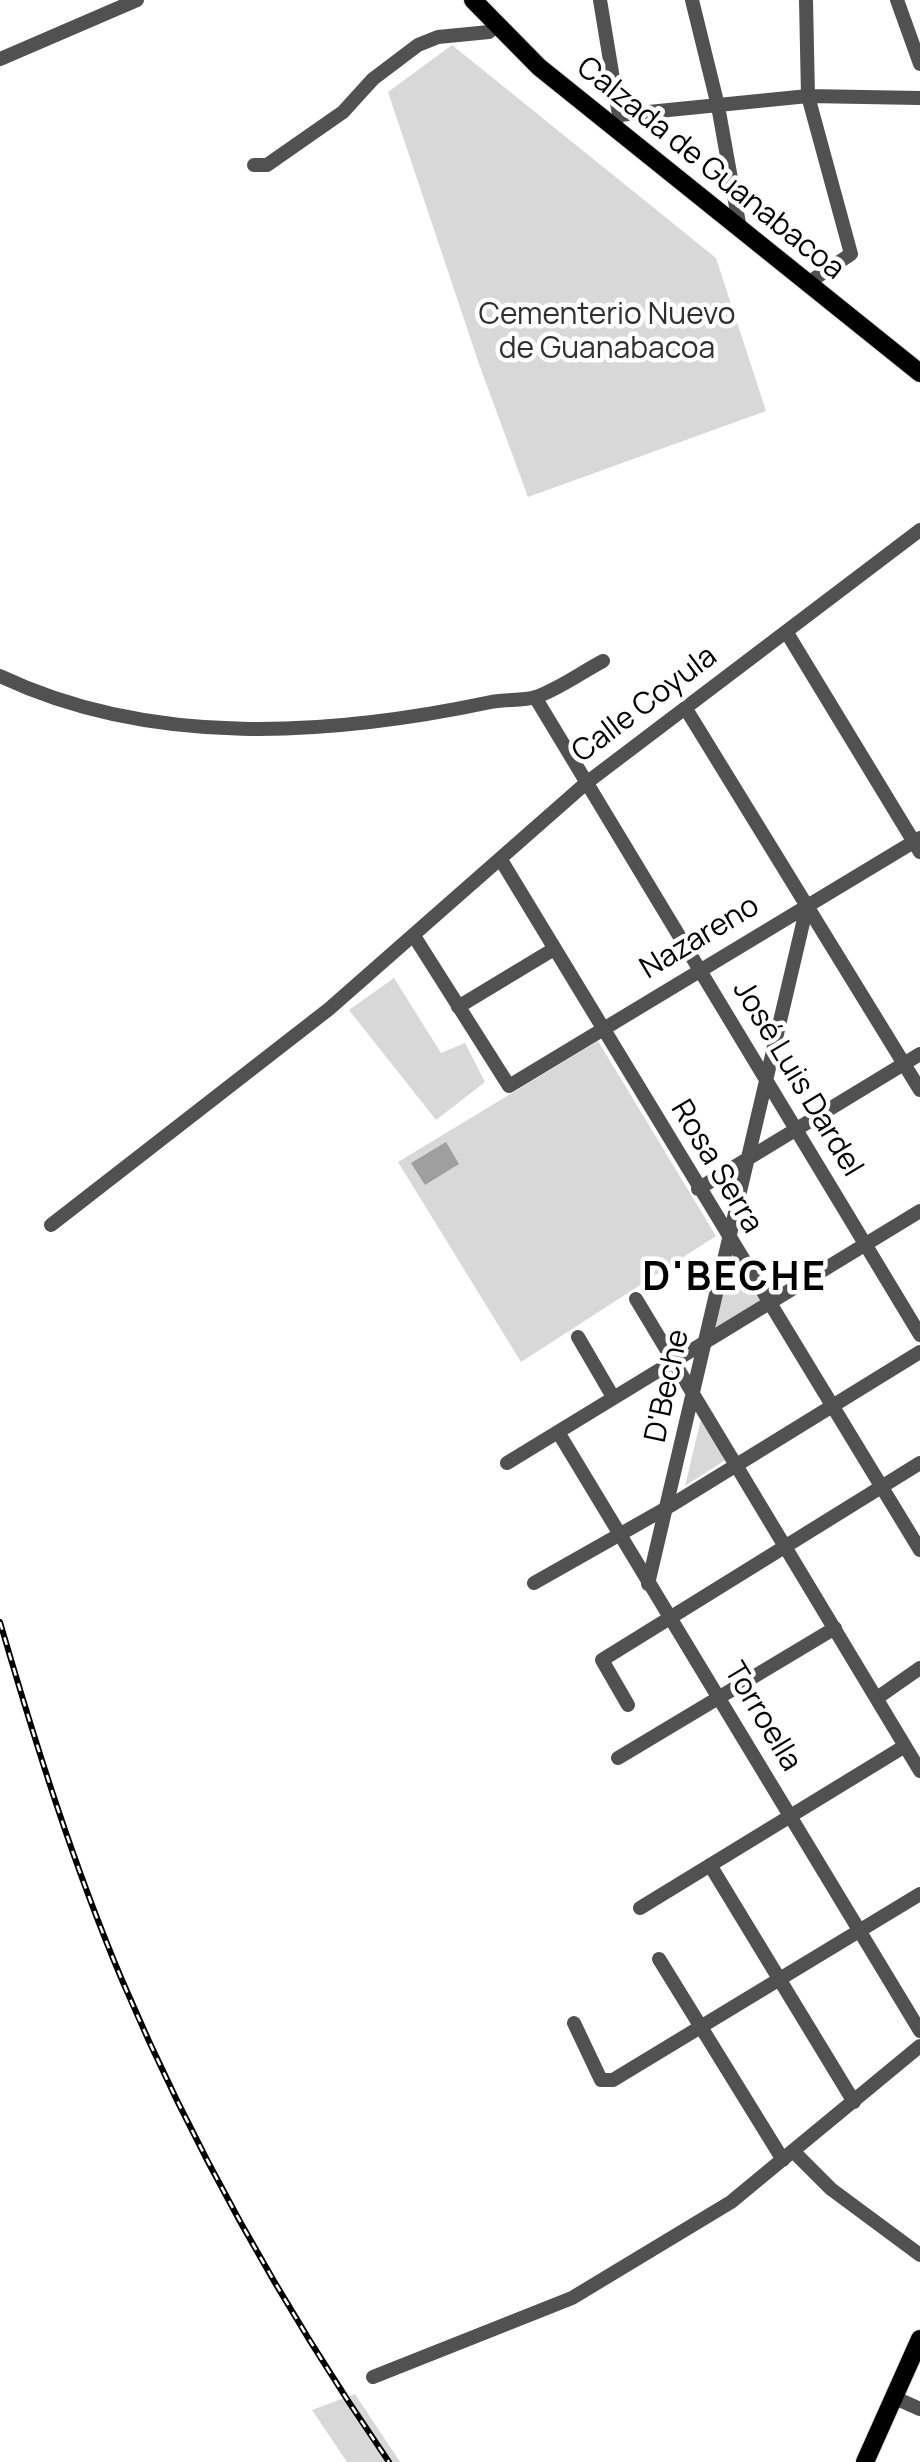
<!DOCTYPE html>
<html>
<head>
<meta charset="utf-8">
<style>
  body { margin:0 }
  canvas { display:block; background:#fff }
</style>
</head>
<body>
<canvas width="920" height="2462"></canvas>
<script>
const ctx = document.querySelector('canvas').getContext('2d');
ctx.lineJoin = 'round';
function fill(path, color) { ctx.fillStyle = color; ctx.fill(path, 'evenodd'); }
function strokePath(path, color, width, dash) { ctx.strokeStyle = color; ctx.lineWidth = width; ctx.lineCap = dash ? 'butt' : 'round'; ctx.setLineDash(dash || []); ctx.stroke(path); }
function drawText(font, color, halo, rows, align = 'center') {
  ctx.font = font + ' Manrope,sans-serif'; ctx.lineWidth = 9; ctx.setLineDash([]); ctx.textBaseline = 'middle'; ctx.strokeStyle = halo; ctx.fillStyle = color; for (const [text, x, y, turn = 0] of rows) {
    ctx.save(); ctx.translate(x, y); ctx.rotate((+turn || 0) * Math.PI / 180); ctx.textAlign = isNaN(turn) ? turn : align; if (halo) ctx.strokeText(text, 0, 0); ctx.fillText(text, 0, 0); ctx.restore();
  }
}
fill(new Path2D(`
  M452 45 716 258 766 411 528 497 479 364 388 92Z
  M394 978 441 1053 465 1043 485 1082 436 1120 349 1010Z
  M598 1041 716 1236 521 1362 398 1162Z
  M730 1248 763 1302 715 1331Z
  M701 1419 727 1459 685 1486Z
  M355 2394 400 2462H347L312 2410Z`), '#d8d8d8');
fill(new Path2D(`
  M446 1142 459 1164 425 1185 411 1163Z`), '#9f9f9f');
const major = new Path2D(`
  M473 0 539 67 920 373
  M865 2462 920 2339`);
strokePath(major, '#dbdbdb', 20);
strokePath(new Path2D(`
  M600 0 619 115
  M692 0 718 106 740 229
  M806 0 808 96 851 254 808 283
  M897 0 920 64
  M0 59 137 0
  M613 128 619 115 808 96 920 98
  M254 165H267L343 112 373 79 418 45 438 37 489 32 495 26
  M787 633 920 852
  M0 676C152 748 330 736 491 702 506 699 522 701 536 697 559 689 582 672 603 661
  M535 697 920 1335
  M686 709 920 1090
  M501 860 920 1550
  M414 936 509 1086 920 838
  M458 1007 554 949
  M698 1189 920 1054
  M51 1225 329 1009 585 784 920 530
  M636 1299 920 1771
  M578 1337 613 1397
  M558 1432 920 2031
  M507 1463 920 1211
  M534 1583 670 1506 920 1352
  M648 1584 807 906
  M877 1698 920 1668
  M628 1705 602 1660 920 1463
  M618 1758 835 1628
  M710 1865 854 2102
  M640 1908 905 1746
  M659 1959 783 2160
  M574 2023 601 2080H613L920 1894
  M794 2152 831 2189 920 2255
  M373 2377 572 2298 731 2202 920 2046
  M893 2397 920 2409`), '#515151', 14);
strokePath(major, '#000', 18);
const rail = new Path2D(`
  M0 1622C35 1742 73 1864 122 1980 193 2147 286 2312 389 2462`);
strokePath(rail, '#000', 6);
strokePath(rail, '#fff', 2.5, [8]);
drawText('30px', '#000', '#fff', [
  ["Calzada de Guanabacoa",710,169,39],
  ["Calle Coyula",645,705,-37],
  ["Nazareno",700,938,-31],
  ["José Luis Dardel",797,1079,59],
  ["Rosa Serra",716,1167,59],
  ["D'Beche",668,1386,-78],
  ["Torroella",762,1717,59]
]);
drawText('30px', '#2f2f2f', '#fff', [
  ["Cementerio Nuevo",607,316],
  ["de Guanabacoa",607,350]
]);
ctx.letterSpacing = '2.5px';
drawText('bold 40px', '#000', '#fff', [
  ["D'BECHE",735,1279]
]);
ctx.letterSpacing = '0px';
</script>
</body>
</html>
